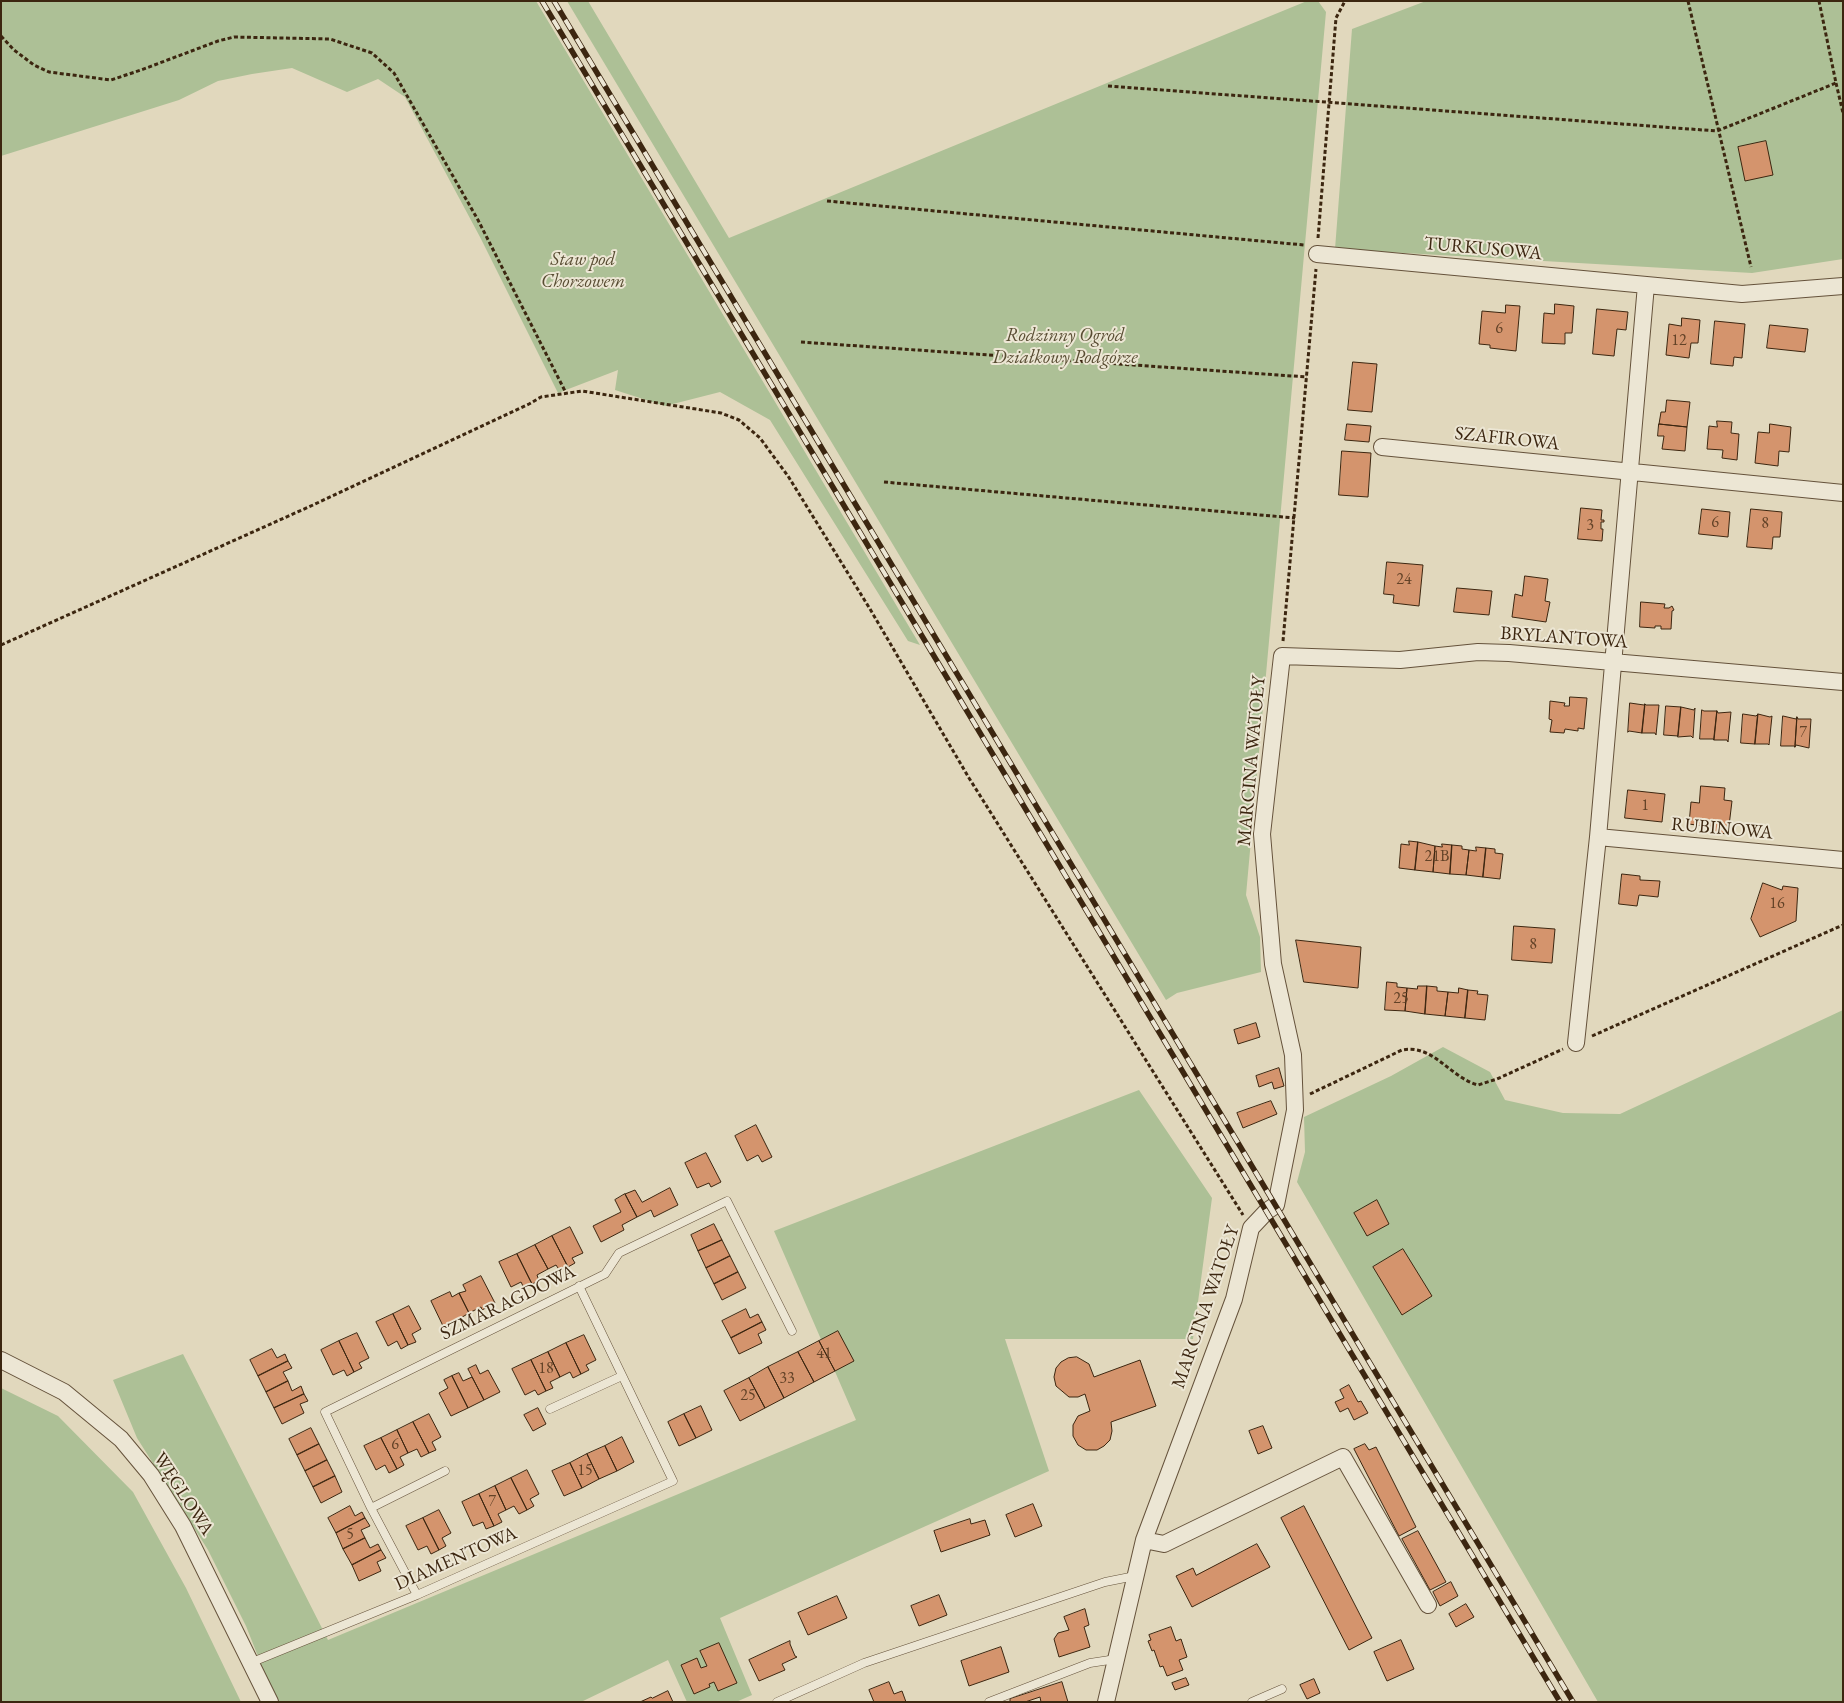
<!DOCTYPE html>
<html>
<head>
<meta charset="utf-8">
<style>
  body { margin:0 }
  #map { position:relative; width:1844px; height:1703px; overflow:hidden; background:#e1d8bd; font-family:"EB Garamond",serif }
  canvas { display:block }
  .frame { position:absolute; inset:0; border:2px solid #3c2610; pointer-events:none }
</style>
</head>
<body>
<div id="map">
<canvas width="1844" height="1703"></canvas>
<div class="frame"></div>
</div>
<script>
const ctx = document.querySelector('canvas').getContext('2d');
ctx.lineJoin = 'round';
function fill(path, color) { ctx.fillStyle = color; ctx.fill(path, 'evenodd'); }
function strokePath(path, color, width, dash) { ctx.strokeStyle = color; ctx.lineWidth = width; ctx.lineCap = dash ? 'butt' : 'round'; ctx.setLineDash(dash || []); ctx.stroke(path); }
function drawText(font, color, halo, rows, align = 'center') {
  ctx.font = font + ' "EB Garamond",serif'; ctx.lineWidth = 4; ctx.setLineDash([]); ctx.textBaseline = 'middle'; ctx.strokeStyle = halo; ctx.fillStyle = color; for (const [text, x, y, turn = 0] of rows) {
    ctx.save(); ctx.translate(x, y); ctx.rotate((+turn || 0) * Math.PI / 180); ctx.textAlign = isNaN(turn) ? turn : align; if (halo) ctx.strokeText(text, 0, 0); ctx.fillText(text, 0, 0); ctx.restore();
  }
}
fill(new Path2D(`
  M1 1H536L920 645 908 641 770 420 720 392 665 406 615 390 618 370 558 393 480 237 405 97 378 79 347 92 292 68 252 74 218 81 179 100 1 156Z
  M567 1H588L729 238 1307 1H1318L1326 12 1246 895 1260 937 1261 972 1177 993 1166 1000Z
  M1426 1H1843V259L1752 273 1335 249 1352 29Z
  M1843 1010V1702H1598L1297 1182 1305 1152 1304 1117 1391 1076 1443 1047 1490 1072 1505 1100 1563 1113 1620 1114Z
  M1139 1090 1212 1198 1193 1339H1005L1049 1471 720 1618 752 1695 736 1702H687L668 1660 581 1702H276L246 1626 208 1550 137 1438 113 1380 183 1354 328 1640 856 1420 774 1231Z
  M1 1388 58 1416 133 1492 186 1588 241 1702H1Z`), '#adc096');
const building = new Path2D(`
  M1766 141 1773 175 1745 181 1738 147Z
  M1555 304 1574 306 1572 333H1565V344L1542 343 1544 313 1554 314Z
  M1506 305 1520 306 1516 351 1490 348V345L1479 344 1482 311 1505 313Z
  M1597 309 1628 312 1626 330 1617 329 1614 356 1593 354Z
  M1682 318 1700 320 1698 343H1691L1689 358 1666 355 1669 324 1681 326Z
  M1715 321 1745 324 1742 358 1734 357 1733 366 1711 364Z
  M1770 325 1808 329 1805 352 1767 348Z
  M1353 362 1377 364 1372 412 1348 410Z
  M1667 400 1690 402 1687 427 1659 424 1661 412H1665Z
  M1717 421 1732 422 1731 433 1739 434 1737 460 1722 458 1723 450 1707 449 1709 426 1717 427Z
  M1347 424 1371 426 1369 442 1345 440Z
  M1659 424 1687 427 1685 451 1662 449 1664 436H1658Z
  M1770 424 1791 427 1789 452 1779 451 1778 466 1755 463 1758 432 1769 433Z
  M1342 451 1371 453 1368 497 1339 495Z
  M1581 508 1602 510 1601 520H1604V522H1601V529H1603L1602 541 1578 539Z
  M1702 509 1730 512 1728 537 1699 534Z
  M1751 509 1782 512 1780 537H1773L1772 549 1747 547Z
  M1387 562 1423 565 1419 606 1393 603 1394 595 1384 594Z
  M1525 576 1548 579 1545 601 1550 602 1546 622 1512 617 1515 594 1522 596Z
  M1457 588 1492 591 1489 615 1454 612Z
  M1641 602 1665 604 1664 608H1669L1672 606 1674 610 1672 611 1671 629H1661V626H1655V628L1640 627Z
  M1570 697 1587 698 1584 729 1578 728V731L1565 729 1564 733 1550 732 1552 720 1549 719 1550 701 1565 703 1564 706H1569Z
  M1630 703 1644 705 1645 704 1642 733 1629 731 1628 732Z
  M1645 704 1646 705H1659L1656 735 1655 733H1642Z
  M1666 706 1681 707 1678 736 1664 735Z
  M1681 707 1694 710 1695 708 1693 738 1691 736 1678 737Z
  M1702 710 1704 711H1717L1714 740 1713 739H1700Z
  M1717 711 1718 713 1731 712 1728 742 1727 740H1714Z
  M1743 714 1756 716 1758 714 1755 744 1741 743Z
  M1758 714 1770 717 1772 716 1769 745 1768 744H1755Z
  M1783 716 1796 719 1797 717 1795 747 1794 746H1781Z
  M1797 717 1798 719H1811L1809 748 1796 745 1795 747Z
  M1701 786 1725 788 1724 800 1732 801 1728 834 1709 832V827L1689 824 1691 802 1699 803Z
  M1628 790 1665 794 1662 822 1625 818Z
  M1409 841 1418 842 1415 870 1399 868 1401 844 1409 845Z
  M1418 842 1435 846 1433 872 1415 870Z
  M1442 844 1452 845 1450 874 1433 872 1435 846 1442 847Z
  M1452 845 1462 846V849L1469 850 1466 875 1450 874Z
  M1476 847 1486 848 1483 877 1466 875 1469 850 1476 851Z
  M1486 848 1495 849V853L1503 854 1500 879 1483 877Z
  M1622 874 1640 876V880L1660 881 1658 897 1639 895 1637 906 1619 904Z
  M1763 883 1782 890 1783 886 1798 888 1796 921 1760 937 1751 919Z
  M1514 926 1555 929 1552 963 1512 960Z
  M1296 940 1361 947 1358 988 1304 982Z
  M1387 982 1397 983V987L1407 988 1405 1011 1385 1010Z
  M1418 986H1427L1425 1014 1405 1011 1407 988 1417 989Z
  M1427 986 1437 987V991L1448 992 1445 1016 1425 1014Z
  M1459 988 1468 990 1465 1018 1445 1016 1448 992 1458 993Z
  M1468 990 1478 991 1477 994 1488 995 1485 1020 1465 1018Z
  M1256 1023 1260 1037 1238 1044 1234 1030Z
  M1279 1068 1284 1086 1274 1089 1272 1082 1259 1087 1256 1076Z
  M1271 1101 1277 1114 1243 1128 1237 1113Z
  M756 1125 772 1157 762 1162 758 1155 747 1161 735 1136Z
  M706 1153 721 1182 711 1187 709 1183 697 1188 685 1163Z
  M670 1188 678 1205 654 1217 651 1210 637 1217 625 1194 635 1190 642 1202Z
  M625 1194 637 1217 622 1225 624 1230 601 1242 593 1226 621 1212 615 1200Z
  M1377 1200 1389 1224 1367 1236 1354 1213Z
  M714 1224 722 1240 698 1251 691 1235Z
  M570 1227 583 1253 572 1258 575 1263 568 1267 552 1236Z
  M552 1236 568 1267 560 1271 556 1265 548 1269 535 1245Z
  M722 1240 730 1256 706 1268 698 1251Z
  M535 1245 548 1269 537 1275 539 1281 532 1284 517 1254Z
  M1403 1249 1432 1296 1402 1315 1373 1267Z
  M517 1254 532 1284 524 1288 521 1282 511 1287 499 1262Z
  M730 1256 738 1272 714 1284 706 1268Z
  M738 1272 746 1288 722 1300 714 1284Z
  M481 1276 495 1303 482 1310 481 1307 469 1313 459 1293 466 1291 463 1285Z
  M450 1292 452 1297 459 1293 469 1313 444 1328 431 1301Z
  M409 1306 421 1329 412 1334 416 1342 408 1345 393 1314Z
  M746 1309 750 1318 758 1314 762 1322 731 1338 722 1321Z
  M393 1314 408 1345 401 1349 397 1341 388 1346 376 1322Z
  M762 1322 766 1330 758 1334 762 1343 739 1354 731 1338Z
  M838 1331 854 1361 835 1371 819 1341Z
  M357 1333 369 1358 359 1363 362 1368 354 1372 339 1341Z
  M584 1335 596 1360 586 1365 589 1370 581 1374 566 1343Z
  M339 1341 354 1372 347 1376 344 1370 333 1375 321 1350Z
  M819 1341 835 1371 814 1382 798 1352Z
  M566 1343 581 1374 573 1378 570 1372 560 1377 548 1352Z
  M272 1349 277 1358 285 1354 288 1361 258 1376 250 1360Z
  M548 1352 560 1377 550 1382 553 1388 546 1391 531 1360Z
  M798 1352 814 1382 784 1398 768 1367Z
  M1077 1357 1089 1364 1094 1377 1140 1360 1156 1406 1111 1422 1112 1431 1110 1440 1104 1446 1097 1450H1086L1078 1445 1073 1436V1425L1078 1416 1090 1411 1085 1394 1078 1397H1069L1056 1386 1054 1377 1056 1368 1061 1362 1068 1358Z
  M531 1360 546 1391 538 1395 535 1390 525 1395 512 1369Z
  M288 1361 292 1368 283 1372 288 1381 266 1392 258 1376Z
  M476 1365 480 1374 488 1370 500 1392 484 1400 468 1369Z
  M768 1367 784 1398 765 1408 749 1378Z
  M459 1373 463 1381 472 1377 484 1400 468 1408 452 1376Z
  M452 1376 468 1408 451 1416 439 1393 448 1388 444 1380Z
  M749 1378 765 1408 740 1421 724 1391Z
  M288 1381 292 1391 301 1386 304 1394 274 1408 266 1392Z
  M1349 1385 1358 1402 1361 1401 1368 1413 1354 1420 1348 1408 1340 1412 1335 1402 1344 1398 1340 1390Z
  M304 1394 308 1401 300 1404 304 1413 282 1424 274 1408Z
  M701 1406 712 1430 696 1438 684 1414Z
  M538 1408 546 1424 533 1431 524 1415Z
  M429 1414 441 1437 432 1442 436 1450 429 1453 413 1422Z
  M684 1414 696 1438 679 1446 668 1422Z
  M413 1422 429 1453 421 1457 417 1449 408 1453 397 1430Z
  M1263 1426 1272 1448 1258 1454 1249 1431Z
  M311 1428 319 1444 297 1455 289 1439Z
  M397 1430 408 1453 400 1457 404 1465 397 1469 381 1438Z
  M622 1437 634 1462 617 1471 605 1446Z
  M381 1438 397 1469 389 1473 385 1465 376 1470 364 1446Z
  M319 1444 327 1460 305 1471 297 1455Z
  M1365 1444 1369 1450 1376 1447 1416 1527 1399 1536 1354 1449Z
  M605 1446 617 1471 599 1479 587 1454Z
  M587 1454 599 1479 582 1488 570 1463Z
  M327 1460 335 1476 313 1487 305 1471Z
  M570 1463 582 1488 564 1496 552 1471Z
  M527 1470 539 1494 530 1499 534 1506 527 1510 511 1478Z
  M335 1476 342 1492 321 1503 313 1487Z
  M511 1478 527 1510 519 1514 514 1506 506 1510 495 1486Z
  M495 1486 506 1510 498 1514 502 1522 494 1526 479 1494Z
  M479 1494 494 1526 486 1529 483 1522 473 1526 462 1502Z
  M1033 1504 1042 1526 1015 1537 1006 1515Z
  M350 1506 355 1516 362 1512 365 1518 336 1533 328 1518Z
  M1304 1506 1372 1638 1349 1650 1281 1518Z
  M439 1510 451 1533 442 1538 446 1546 439 1550 423 1518Z
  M365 1518 370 1526 361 1530 365 1538 343 1549 336 1533Z
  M423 1518 439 1550 431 1554 427 1546 418 1550 406 1526Z
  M970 1519 971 1524 985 1520 990 1535 941 1552 934 1531Z
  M1418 1531 1446 1582 1430 1590 1402 1539Z
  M365 1538 370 1548 378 1544 381 1550 352 1565 343 1549Z
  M1257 1544 1270 1567 1192 1607 1176 1576 1193 1568 1196 1575Z
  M381 1550 386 1558 377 1562 381 1571 359 1581 352 1565Z
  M1451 1582 1458 1596 1440 1606 1433 1592Z
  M939 1595 947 1615 919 1626 911 1606Z
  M837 1596 847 1618 808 1635 798 1613Z
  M1466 1604 1474 1617 1456 1627 1449 1614Z
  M1085 1609 1089 1625 1084 1627 1090 1647 1059 1657 1054 1639 1058 1633 1069 1630 1064 1617Z
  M1171 1627 1176 1641 1181 1639 1187 1657 1179 1660 1183 1670 1167 1676 1163 1666 1160 1667 1154 1650 1152 1651 1148 1641 1151 1640 1149 1635Z
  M1401 1640 1414 1669 1387 1681 1374 1652Z
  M790 1641V1644L795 1656 797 1657 782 1664 785 1670 759 1681 749 1660Z
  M719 1643 737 1683 718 1691 714 1682 709 1684 710 1687 694 1694 681 1665 697 1658 701 1668 707 1666 700 1651Z
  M1001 1647 1009 1672 969 1686 961 1661Z
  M1186 1678 1189 1685 1175 1690 1172 1683Z
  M1314 1679 1320 1693 1307 1699 1300 1685Z
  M889 1682 894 1694 902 1691 906 1702H874L869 1690Z
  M1062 1682 1068 1702H1041L1040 1697 1025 1702H1010V1699Z
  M668 1691 673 1702H640L651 1697 652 1698Z`);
fill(building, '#d4946d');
strokePath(building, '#3c2610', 1);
const lane = new Path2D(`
  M550 1409 622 1376
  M371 1508 445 1471
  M417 1595 371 1508 325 1412 605 1274 619 1253 727 1201 792 1331
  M250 1663 417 1595 673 1481 579 1286
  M777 1702 864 1663 1105 1582 1135 1576
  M989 1702 1090 1663 1116 1659
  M1252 1702 1282 1689`);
const street = new Path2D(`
  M1317 254 1742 294 1843 286
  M1382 447 1843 493
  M1598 837 1843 860
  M1576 1043 1598 837 1646 285
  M1 1360 64 1392 121 1439 151 1475 183 1526 270 1702
  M1144 1540 1164 1544 1343 1457 1428 1605
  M1106 1702 1144 1540 1234 1299 1251 1228 1267 1211 1276 1205 1295 1110 1293 1055 1273 964 1262 834 1282 656 1400 660 1478 652 1509 653 1843 682`);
strokePath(lane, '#65523b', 9);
strokePath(street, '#65523b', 18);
strokePath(new Path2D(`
  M1688 1 1751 267
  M1 36 14 50 34 65 49 72 111 80 141 70 218 41 234 37 330 39 372 53 394 73 478 220 566 393
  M1836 83 1843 113
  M1108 86 1717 131 1836 83 1819 1
  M827 201 1304 245
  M1318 238 1336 18 1345 1
  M801 342 1307 377
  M884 482 1295 518
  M1283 641 1316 269
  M1 645 313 505 529 404 541 397 582 391 721 413 739 420 760 438 788 476 870 609 969 778 1243 1215
  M1592 1036 1843 925
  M1310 1094 1402 1050C1434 1044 1449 1077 1478 1085L1497 1079 1563 1049`), '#3c2610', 3, [4, 2.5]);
strokePath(lane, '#ece6d4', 8);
strokePath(street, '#ece6d4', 16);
const rail = new Path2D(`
  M542 1 1560 1702
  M554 1 1573 1702`);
strokePath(rail, '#3c2610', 5.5);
strokePath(rail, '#ece6d4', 4, [11]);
drawText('16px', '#624227', null, [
  ["6",1499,329],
  ["12",1679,341],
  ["6",1715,523],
  ["8",1765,524],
  ["3",1590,526],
  ["24",1404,580],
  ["7",1803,733],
  ["1",1645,806],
  ["21B",1437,857],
  ["16",1777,904],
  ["8",1533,945],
  ["25",1401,999],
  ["41",824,1354],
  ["18",546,1369],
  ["33",787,1379],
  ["25",748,1396],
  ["6",395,1445],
  ["15",585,1471],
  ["7",492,1502],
  ["5",350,1535]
]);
drawText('19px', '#3c2610', '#ece6d4', [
  ["TURKUSOWA",1483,249,5],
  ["SZAFIROWA",1507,439,6],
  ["BRYLANTOWA",1564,638,4],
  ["MARCINA WATOŁY",1252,761,-85],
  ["RUBINOWA",1722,829,5],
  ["SZMARAGDOWA",508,1303,-26],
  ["MARCINA WATOŁY",1206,1307,-71],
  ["WĘGLOWA",183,1494,57],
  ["DIAMENTOWA",456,1559,-24]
]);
drawText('italic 19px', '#584c32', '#ece6d4', [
  ["Staw pod",583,260],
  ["Chorzowem",583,282],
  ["Rodzinny Ogród",1065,336],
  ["Działkowy Podgórze",1065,358]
]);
</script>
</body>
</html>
